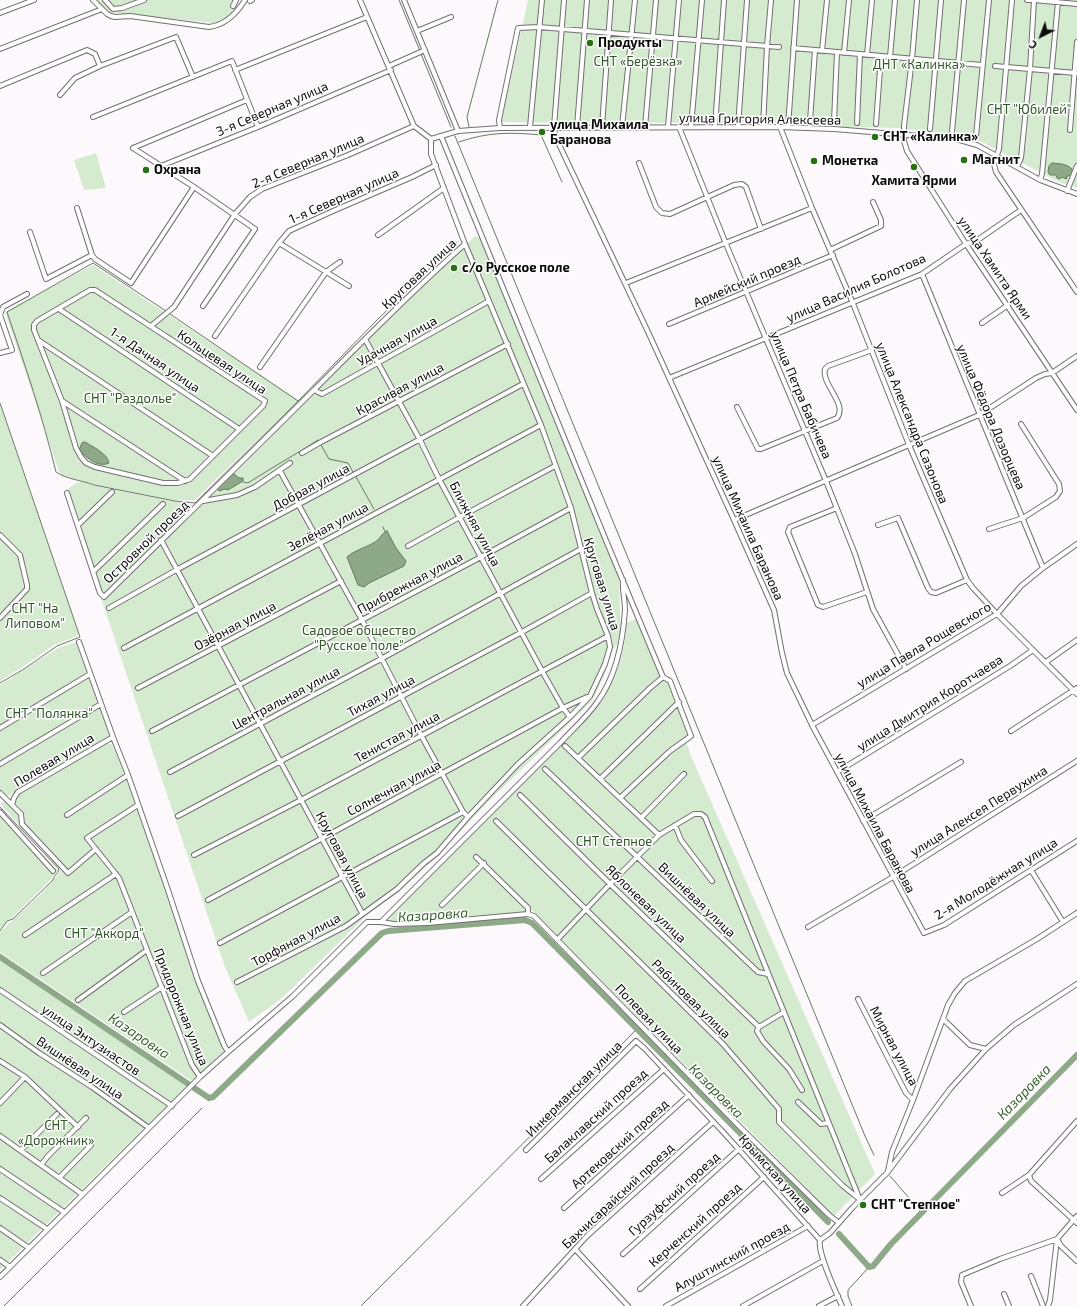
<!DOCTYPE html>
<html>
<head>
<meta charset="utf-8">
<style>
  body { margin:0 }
  #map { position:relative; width:1077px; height:1306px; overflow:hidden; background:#fcf8fb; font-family:"Exo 2",sans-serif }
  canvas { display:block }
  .north { position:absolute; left:1021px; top:16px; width:40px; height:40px; -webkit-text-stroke:3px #fff; paint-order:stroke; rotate:222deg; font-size:11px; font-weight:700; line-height:16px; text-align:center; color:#0c0b0c }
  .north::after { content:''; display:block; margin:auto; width:14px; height:18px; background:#0c0b0c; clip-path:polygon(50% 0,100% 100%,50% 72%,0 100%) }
</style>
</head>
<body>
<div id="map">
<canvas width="1077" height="1306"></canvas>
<div class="north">С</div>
</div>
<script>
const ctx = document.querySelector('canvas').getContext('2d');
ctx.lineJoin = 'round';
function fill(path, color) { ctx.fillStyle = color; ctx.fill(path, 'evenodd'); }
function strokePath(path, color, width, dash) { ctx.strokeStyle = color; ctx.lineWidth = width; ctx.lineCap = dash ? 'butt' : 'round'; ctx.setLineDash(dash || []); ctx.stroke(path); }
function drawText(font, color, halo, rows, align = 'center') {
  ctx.font = font + ' "Exo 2",sans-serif'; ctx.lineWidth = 3; ctx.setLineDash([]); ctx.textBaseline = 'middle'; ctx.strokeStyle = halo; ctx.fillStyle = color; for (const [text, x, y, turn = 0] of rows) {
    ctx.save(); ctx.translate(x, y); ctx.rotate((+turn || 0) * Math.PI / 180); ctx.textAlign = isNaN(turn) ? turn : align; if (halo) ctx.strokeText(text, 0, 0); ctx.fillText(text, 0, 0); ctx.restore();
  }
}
fill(new Path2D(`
  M97 0H240C235 12 225 20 213 23L107 12Z
  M528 0H1077V188L1059 182 978 140 969 137 899 128 845 127 767 122 591 123 501 122Z
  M96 153 106 188 84 190 74 160Z
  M475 236 480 237 619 578 621 638 613 650 604 676 592 701 493 797 429 864 399 892 367 915 281 999 249 1022 225 967 65 491C78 482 78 478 94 486L199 506 397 310Z
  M93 265 298 400 195 500H173L95 485C83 479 70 480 60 474L5 312Z
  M0 405 79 635 54 645 24 666 0 681Z
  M636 619 660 675 670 676 694 736 686 742 691 756 875 1174 834 1216 531 909 526 912 389 922 388 917 576 730C583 722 593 714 599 705 614 683 627 650 626 623Z
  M76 642 110 736 3 799 0 797V685L58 648Z
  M105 743 111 744 114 748 136 804 167 893 194 977 225 1050 192 1081 0 952V933C4 929 7 924 12 921L42 893 62 870 0 804Z
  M0 812 58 870 50 880 12 918 7 920 0 930Z
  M0 960 187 1087 148 1125 0 1025Z
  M0 1027 43 1058 89 1087 144 1128 0 1270Z`), '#d5ebd0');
const water = new Path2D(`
  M1052 163 1062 164 1068 166 1072 169 1073 173 1069 176H1066L1067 178 1066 179 1062 177 1060 179 1057 178 1056 175H1050L1048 172 1049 166Z
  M85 442C93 447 107 453 109 463 98 468 87 458 79 450L82 443Z
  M234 474 239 478H243V481L228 490 224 489 220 491 218 490Z
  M387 531 396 548 406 561 404 566 369 583 364 587 358 585 347 557C356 549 369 547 378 540 381 536 383 533 387 531Z`);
fill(water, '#8da987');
strokePath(water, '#667a62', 1);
strokePath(new Path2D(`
  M399 0 420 51
  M421 54 451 127
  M469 127 467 117 498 0
  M455 136 865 1136 874 1155
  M459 142C488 132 510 132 541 135L562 182
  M166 311 93 263 7 312C25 365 43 418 56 472 68 480 82 480 94 485L175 501 195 503 298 401 376 321 457 242
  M170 314 298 401
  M0 403 80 637 57 646 24 669 0 683
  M321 445 329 459 348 463 353 472
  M356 477 374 509
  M243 482 248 483C271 468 295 455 318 440
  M383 527 385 532
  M0 807 59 869C58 874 54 875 53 880L13 919 7 921 0 931
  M890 1176 922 1213
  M4 1306 202 1108
  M361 1306 637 1029
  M852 1306 848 1296V1290L869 1267`), '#667a62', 1);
strokePath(new Path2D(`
  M0 957 209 1098 213 1097 382 933 388 931 525 920 532 923 828 1222
  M839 1234 869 1267 873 1266 891 1244 1077 1055`), '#8da987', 6);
const minor = new Path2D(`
  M93 0 107 14 111 16 115 17 130 16 209 27C225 25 237 13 245 0
  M105 0 113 9 122 8 144 0
  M360 0 414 126 431 139
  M404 0 458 131
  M564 0 554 127 556 138 649 334 734 520 774 610 782 653 787 673 812 725 924 933 944 925 1077 841
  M917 0 912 59 904 126V141L907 151 966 244 1077 410
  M1012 0 999 149 994 164 996 172 1077 292
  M1027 0H1034
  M250 1 252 0
  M233 6 236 0
  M0 13 34 0
  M417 31 451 17
  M793 48 982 65
  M0 49 102 9
  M822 51 827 0
  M844 53 849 0
  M867 55 872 0
  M890 57 895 0
  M389 66 425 50
  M995 66 1076 73
  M235 70 367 17
  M0 86 87 50 95 54 100 66
  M60 95 75 78 100 66 176 37 193 77
  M93 117 232 61 258 127
  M810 121 815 50
  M834 122 837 52
  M857 123 860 54
  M876 124 881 56
  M530 127 542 0
  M577 127 587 0
  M602 127 611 0
  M622 127 635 0
  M645 127 656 0
  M668 127 679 0
  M679 127 726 244 826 481 855 554 873 609 906 669
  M691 127 702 0
  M715 127 724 0
  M738 127 747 0
  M763 127 767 46 771 0
  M780 127 812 208 852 301 909 445 967 580 973 588 997 614 1077 694
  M788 127 797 0
  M500 128 499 120 518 28 539 27 779 47
  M930 129 941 0
  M1070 130 1077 42
  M952 132 964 0
  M441 136 605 538 663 677 670 681 691 736 670 751 620 798
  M976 136 989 0
  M431 139 458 131 500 128 780 127 834 129 956 139 977 145 1040 180 1077 194
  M133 148 194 187 255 229 203 306
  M133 148 247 100
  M639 163 656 207 662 213 670 214 734 185 742 184 746 187 761 229
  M161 166 258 127 391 70
  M1017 167 1021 158 1030 69 1034 0 1077 4
  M1040 180 1042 174 1058 2
  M1067 191 1077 166
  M77 208 92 255 95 259 131 283 194 187
  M30 232 46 279 92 255
  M378 235 444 188
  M279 243 349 286
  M830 250 881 226V220L873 202
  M922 274 1043 568
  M626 283 812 208
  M90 290H95L265 401 263 406 190 479 178 483H163L95 467 86 463 81 457 76 448 62 401 34 330V325L37 321Z
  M59 309 239 429
  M0 315 12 350 0 353
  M0 315 3 307 27 294
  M982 323 1008 305
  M669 324 833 255
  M151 326 174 307 235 214 250 197 262 189 348 155 414 126
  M215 336 279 243 289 231 333 211 412 177 436 165
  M365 339 420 440 439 479 542 671 563 708 570 717
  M38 340 213 456
  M260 367 326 272 340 262
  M669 378 922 274 966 244 976 241 1021 210
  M314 390 322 394 489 301
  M62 401 185 481
  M737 407 758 449H761L837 418C848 404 821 384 825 369L828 366 872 350
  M302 453 321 442 508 344
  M280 471 362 620 421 735 463 812 468 817
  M67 493 100 593 104 597C174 528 245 459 315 389 364 340 413 290 465 244
  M203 501 237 495 255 487 290 463
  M837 508 790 527 788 532 818 605 823 607 867 592
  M734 520 979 415 1036 378 1045 374 1052 373 1077 356
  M78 525 112 492
  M878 525 898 518 928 588 931 592 936 593 967 580
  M989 529 1023 518 1056 497 1060 491 1059 484 1021 424
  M0 535 20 555 27 585V589L0 618
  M161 540 362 913
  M408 546 460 517 555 466
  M93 572 163 504
  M109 608 178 569 523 384
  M79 642 113 737 128 775 168 890 198 981 224 1045 228 1052
  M124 648 541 425
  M1046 662 1077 640
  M138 688 341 581
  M812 725 997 614 1021 586 1043 568 1077 544
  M0 728 90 674
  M152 731 481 557 571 508
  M1011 731 1077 688
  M565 746 659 835
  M578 758 650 688 663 677
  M0 764 101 704
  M545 769 758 972 768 974
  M170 772 381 659 581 549
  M837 772 1010 666 1033 650
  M600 779 679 702
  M0 793 21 814 22 824 68 873 96 849
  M520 795 610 884 759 1027
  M12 805 14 798 18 792 113 737
  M138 805 87 838 119 878 192 1065 200 1077
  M0 812 53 871
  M67 815 128 775
  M178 816 522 632 592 593
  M641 818 684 774
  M496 821 723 1044 779 1109V1122L842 1185 858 1198
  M863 821 961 762
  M675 825 681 840 712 881
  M194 855 301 800 608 636
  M476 857 528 908V914
  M1031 870 1063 922
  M208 900 563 708 587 697
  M442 905 484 863
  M381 922 394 924 428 923 528 914 534 916 742 1129 829 1215 838 1222
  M808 927 893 877 1077 761
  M25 935 116 874
  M557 940 610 884 659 835 694 814H701L705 817 860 1200
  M220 943 463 812
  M43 973 132 912
  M237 982 346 926 397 889 424 863 437 853 468 817 518 764 570 717 590 696 605 664 610 647 608 636 597 609 592 593 571 508 541 425 465 244 431 154V139
  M0 990 172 1106
  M858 999 906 1093 913 1100
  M78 1000 147 950
  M124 1012 162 987
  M784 1012 759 1027 757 1031 763 1041 789 1069 802 1090
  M943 1019 970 1045 986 1049
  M0 1025 39 1053 92 1087 149 1128
  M0 1061 25 1077 78 1127
  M798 1102 821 1124 828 1123
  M0 1103 25 1077
  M1077 1121 1029 1175 1031 1181 1077 1223
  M0 1136 82 1194
  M21 1150 57 1114
  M526 1150 636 1041 645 1049 724 1133 820 1240
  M41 1165 48 1156 86 1118
  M0 1169 64 1212
  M888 1171 892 1152 913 1100 948 1005 955 993 965 981 1037 939 1077 913
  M60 1177 91 1145
  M541 1179 664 1069
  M1002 1193 1029 1175
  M0 1198 47 1229
  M564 1208 689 1095
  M0 1228 29 1248
  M575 1249 628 1306
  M623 1254 739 1149
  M0 1260 10 1267
  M1031 1276 1043 1306
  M0 1277 200 1077 228 1052 293 996 367 922H381L561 742C573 729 588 716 598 701 616 676 623 641 625 610 625 600 622 590 623 580
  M640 1289 764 1177
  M1004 1294 1009 1306
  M523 1306 587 1236 713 1122
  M666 1306 808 1226
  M743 1306 823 1261
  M819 1306 838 1296
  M842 1306C836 1292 817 1253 820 1240L830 1233 853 1207 887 1173 950 1089 986 1049 1014 1025 1077 984
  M971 1306 961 1282 962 1275 1000 1259 1057 1239 1077 1216
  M1048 1306 1050 1300 1057 1239 1061 1246 1077 1261`);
strokePath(minor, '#726f71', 6);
strokePath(minor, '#fff', 4);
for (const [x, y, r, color] of [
  [590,43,4,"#287113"],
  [542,132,4,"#287113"],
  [875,137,4,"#287113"],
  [964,160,4,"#287113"],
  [814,161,4,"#287113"],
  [914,167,4,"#287113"],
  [146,170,4,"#287113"],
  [454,268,4,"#287113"],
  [863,1205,4,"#287113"]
]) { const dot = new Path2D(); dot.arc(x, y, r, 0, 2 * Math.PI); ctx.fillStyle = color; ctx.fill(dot); strokePath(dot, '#fff', 1.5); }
drawText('bold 13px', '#0c0b0c', '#fff', [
  ["Продукты",598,43],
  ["улица Михаила",550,125],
  ["Баранова",550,140],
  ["СНТ «Калинка»",883,137],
  ["Магнит",972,160],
  ["Монетка",822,161],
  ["Охрана",154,170],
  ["Хамита Ярми",914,181,"center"],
  ["с/о Русское поле",462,268],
  ["СНТ \"Степное\"",871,1205]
], 'left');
drawText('13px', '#315828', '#fff', [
  ["СНТ «Берёзка»",638,62],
  ["ДНТ «Калинка»",919,65],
  ["СНТ \"Юбилей\"",1029,110],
  ["СНТ \"Раздолье\"",130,399],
  ["СНТ \"На",35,609],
  ["Липовом\"",35,624],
  ["Садовое общество",359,631],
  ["\"Русское поле\"",359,646],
  ["СНТ \"Полянка\"",49,714],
  ["СНТ Степное",614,842],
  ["СНТ \"Аккорд\"",104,934],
  ["СНТ",56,1126],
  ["«Дорожник»",56,1141]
]);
drawText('13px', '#0c0b0c', '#fff', [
  ["3-я Северная улица",272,109,-23],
  ["улица Григория Алексеева",760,119,1],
  ["2-я Северная улица",308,161,-23],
  ["1-я Северная улица",344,196,-24],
  ["улица Хамита Ярми",995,268,56],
  ["Круговая улица",419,274,-43],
  ["Армейский проезд",747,281,-23],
  ["улица Василия Болотова",856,288,-24],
  ["Удачная улица",397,341,-29],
  ["1-я Дачная улица",155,360,34],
  ["Кольцевая улица",222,362,34],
  ["Красивая улица",400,389,-28],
  ["улица Петра Бабичева",801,395,67],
  ["улица Фёдора Дозорцева",991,417,67],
  ["улица Александра Сазонова",912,423,68],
  ["Добрая улица",311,487,-28],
  ["Ближняя улица",475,524,62],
  ["Зелёная улица",328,527,-28],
  ["улица Михаила Баранова",748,528,66],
  ["Островной проезд",146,542,-44],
  ["Прибрежная улица",410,583,-28],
  ["Круговая улица",602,584,73],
  ["Озёрная улица",235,626,-28],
  ["улица Павла Рощевского",924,645,-31],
  ["Тихая улица",381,696,-28],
  ["Центральная улица",286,698,-28],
  ["улица Дмитрия Коротчаева",930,703,-32],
  ["Тенистая улица",397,737,-28],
  ["Полевая улица",54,760,-31],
  ["Солнечная улица",394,788,-28],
  ["улица Алексея Первухина",979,811,-32],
  ["улица Михаила Баранова",875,823,62],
  ["Круговая улица",342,855,62],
  ["2-я Молодёжная улица",996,879,-32],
  ["Вишнёвая улица",697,900,44],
  ["Яблоневая улица",646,904,44],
  ["Торфяная улица",296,940,-28],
  ["Рябиновая улица",691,999,45],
  ["Придорожная улица",181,1007,68],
  ["Полевая улица",649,1019,46],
  ["улица Энтузиастов",91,1040,34],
  ["Мирная улица",894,1046,62],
  ["Вишнёвая улица",80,1068,34],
  ["Инкерманская улица",574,1089,-45],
  ["Балаклавский проезд",596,1116,-42],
  ["Артековский проезд",620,1144,-42],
  ["Крымская улица",775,1174,48],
  ["Гурзуфский проезд",674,1194,-42],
  ["Бахчисарайский проезд",618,1196,-43],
  ["Керченский проезд",695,1225,-42],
  ["Алуштинский проезд",732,1257,-29]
]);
drawText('italic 14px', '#3b6332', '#fff', [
  ["Казаровка",433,915,-4],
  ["Казаровка",139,1036,34],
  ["Казаровка",716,1091,45],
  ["Казаровка",1024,1092,-46]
]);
</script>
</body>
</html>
